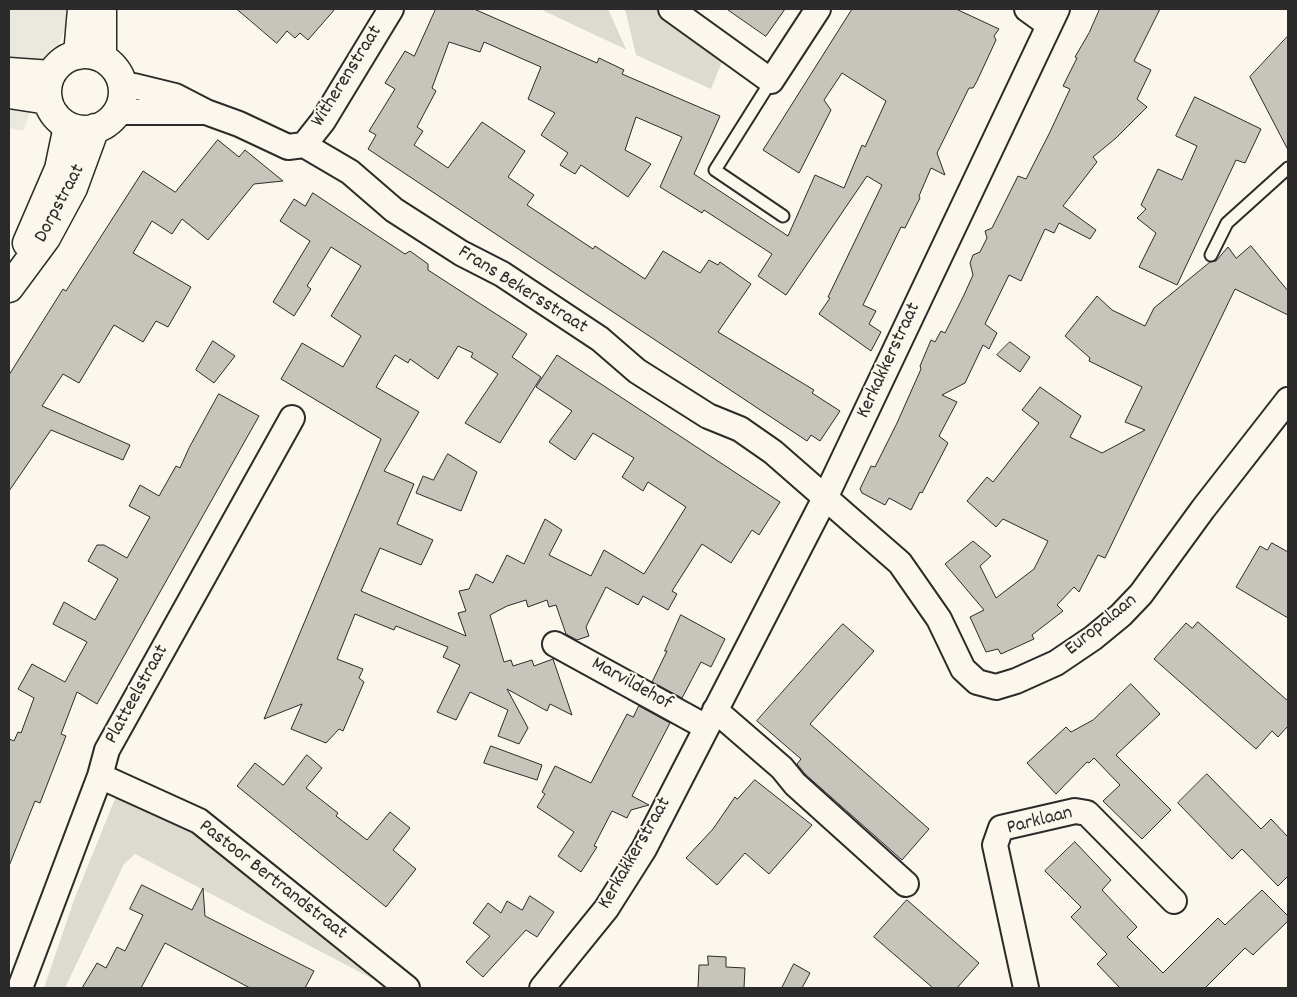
<!DOCTYPE html>
<html>
<head>
<meta charset="utf-8">
<style>
  body { margin:0 }
  #map { position:relative; width:1297px; height:997px; overflow:hidden; background:#fbf7ec; font-family:Dekko,sans-serif }
  canvas { display:block }
  .frame { position:absolute; inset:0; border:10px solid #2b2b2b; pointer-events:none }
</style>
</head>
<body>
<div id="map">
<canvas width="1297" height="997"></canvas>
<div class="frame"></div>
</div>
<script>
const ctx = document.querySelector('canvas').getContext('2d');
ctx.lineJoin = 'round';
function fill(path, color) { ctx.fillStyle = color; ctx.fill(path, 'evenodd'); }
function strokePath(path, color, width, dash) { ctx.strokeStyle = color; ctx.lineWidth = width; ctx.lineCap = dash ? 'butt' : 'round'; ctx.setLineDash(dash || []); ctx.stroke(path); }
function drawText(font, color, halo, rows, align = 'center') {
  ctx.font = font + ' Dekko,sans-serif'; ctx.lineWidth = 4; ctx.setLineDash([]); ctx.textBaseline = 'middle'; ctx.strokeStyle = halo; ctx.fillStyle = color; for (const [text, x, y, turn = 0] of rows) {
    ctx.save(); ctx.translate(x, y); ctx.rotate((+turn || 0) * Math.PI / 180); ctx.textAlign = isNaN(turn) ? turn : align; if (halo) ctx.strokeText(text, 0, 0); ctx.fillText(text, 0, 0); ctx.restore();
  }
}
fill(new Path2D(`
  M9 9H73L23 131 9 128Z`), '#ebe8de');
fill(new Path2D(`
  M540 9H608L626 49H625Z
  M625 9H662L726 52 711 89 636 55Z
  M117 794 178 818 390 988 135 854 124 864 65 988H44L74 900Z`), '#dddad0');
const building = new Path2D(`
  M237 9H335L308 40 300 33 295 38 287 31 277 43Z
  M436 9H474L597 63 599 58 624 70 622 74 720 116 694 174 788 236 815 175 844 188 862 145 865 147 886 101 842 73 824 100 831 110 799 173 763 150 852 9H956L999 29 994 36 996 40 977 81 973 88H969L937 153 945 175 931 168 919 196 920 198 905 228 901 227 863 305 876 311 869 324 881 332 871 351 819 314 830 298 828 297 882 185 867 176 786 295 758 276 772 254 704 210 702 213 660 187 682 137 636 117 625 150 651 164 628 197 581 165 575 174 560 165 568 153 541 135 555 113 528 99 541 67 484 42 480 52 449 42 432 88 436 91 417 127 423 131 414 145 448 168 482 122 525 151 508 177 534 195 527 205 593 249 595 246 645 279 663 251 700 273 709 260 718 265 720 262 751 284 718 332 814 390 812 393 840 411 820 441 811 435 807 441 368 149 376 135 369 131 395 89 385 83 405 51 414 56Z
  M727 9H785L766 36Z
  M1100 9H1160L1134 61 1151 70 1137 99 1147 107 1116 138 1093 157 1097 162 1063 206 1096 230 1090 239 1059 223 1054 233 1045 229 1021 281 1009 275 985 324 997 333 989 349 983 345 965 383 942 395 957 402 939 436 948 443 922 493 920 492 911 510 889 498 885 505 862 493 860 489 871 466 875 467 897 423 921 369 920 366 931 340 935 342 941 331 945 333 964 295 973 275 970 263 973 255 980 252 987 238 985 231 992 228 1018 176 1026 179 1049 134 1070 89 1063 86 1077 58 1075 57 1089 33Z
  M1288 36V150L1250 77Z
  M1195 97 1261 129 1245 163 1236 160 1177 285 1139 267 1156 233 1137 218 1146 209 1141 205 1158 169 1182 180 1197 146 1176 136Z
  M218 140 239 157 245 150 283 181 254 184 208 240 182 219 172 234 152 221 133 253 191 287 168 327 156 321 143 342 114 325 79 383 63 374 42 406 130 445 123 460 51 430 9 491V375L63 289 66 291 143 171 175 192Z
  M313 193 405 254 410 251 428 264V270L527 334 512 357 541 377 500 443 465 423 498 374 471 357 473 353 458 346 438 379 410 359 408 363 395 355 376 387 419 412 384 471 414 484 397 524 433 540 421 565 380 548 361 591 466 636 458 613 466 611 459 591 469 589 476 574 493 583 507 555 524 564 545 519 562 530 549 555 591 576 604 550 644 574 686 507 648 482 643 491 622 477 634 458 593 433 575 460 549 442 572 411 536 387 557 355 780 502 759 535 752 530 731 563 702 544 672 591 677 594 668 610 643 596 638 605 606 587 586 627 589 636 577 640 566 634 556 605 549 607 547 600 528 607 526 600 507 606 490 615 504 662 511 660 513 666 532 660 534 666 553 659 572 715 550 704 547 711 507 689 528 728 519 744 498 736 508 710 470 692 456 720 437 712 460 665 443 657 448 647 396 626 394 630 355 614 337 659 363 669 359 678 364 682 343 731 339 729 326 743 291 729 302 704 264 719 381 439 281 379 302 343 343 367 361 336 331 316 361 266 331 247 307 286 311 289 294 316 273 302 310 241 280 221 294 199 305 206Z
  M1251 246 1288 291V315L1235 289 1105 558 1098 555 1079 592 1074 587 1057 605 1063 611 1032 635 1034 639 1001 654 998 649 986 652 970 617 984 610 945 564 973 541 991 556 980 566 996 598 1034 569 1048 541 1003 519 996 527 967 501 987 477 993 482 1039 423 1022 410 1040 387 1081 416 1070 437 1102 453 1145 430 1125 422 1142 387 1089 361 1090 358 1065 336 1097 296 1112 310 1145 326 1154 308 1210 262 1216 261 1228 247 1236 258Z
  M213 341 235 356 214 383 196 370Z
  M1010 342 1030 357 1020 372 997 355Z
  M219 394 259 416 97 704 77 692 61 734 66 736 40 803 35 801 9 866V739L14 741 18 732 21 733 34 698 18 689 32 664 65 682 87 642 53 624 64 602 95 620 118 579 88 561 97 545H104L127 558 150 517 129 506 140 485 159 496 176 466 180 468 189 448Z
  M448 454 477 472 461 511 416 493 423 476 433 480Z
  M1272 543 1288 552V618L1236 587 1260 546 1267 550Z
  M681 615 725 639 711 667 701 662 682 698 652 682 667 651H665Z
  M1198 622 1288 701V726L1278 737 1272 731 1256 749 1154 659 1186 623 1192 628Z
  M843 624 874 651 810 724 929 829 902 860 805 774 797 764 801 759 757 721Z
  M1131 684 1160 714 1116 755 1171 810 1142 839 1103 801 1120 785 1094 758 1089 763 1087 762 1056 794 1027 763 1066 727 1071 732 1093 720Z
  M639 706 670 723 632 796 649 805 631 810 627 818 612 811 594 846 597 847 581 872 558 856 574 832 537 807 545 794 542 792 555 766 591 783 627 714 633 717Z
  M491 746 542 765 537 780 484 763Z
  M307 755 322 768 306 788 338 813 336 816 367 840 390 812 410 828 393 850 416 869 386 907 237 786 255 763 283 785Z
  M1207 774 1261 829 1271 819 1288 837V876L1278 886 1242 849 1232 859 1178 803Z
  M755 780 812 825 769 874 745 853 717 885 686 858 713 829 735 797 737 799Z
  M1075 842 1111 880 1102 890 1137 927 1127 937 1163 973 1218 918 1225 925 1262 890 1288 916V921L1253 955 1245 948 1205 988H1120L1097 964 1107 954 1071 917 1081 907 1045 871Z
  M142 885 192 910 203 888 205 916 314 971 305 988H250L165 943 141 988H82L97 963 106 968 117 947 125 951 143 915 130 909Z
  M530 896 554 912 537 937 526 930 483 977 466 962 490 936 473 923 488 903 501 913 507 901 522 910Z
  M907 900 979 963 957 988H933L874 937Z
  M708 956 726 957V967L745 968 744 988H698L699 965H708Z
  M794 964 810 973 802 988H782Z`);
fill(building, '#c7c4bc');
strokePath(building, '#2b2b2b', 1);
const lane = new Path2D(`
  M771 81 715 170 783 216
  M1211 255 1227 223 1288 168`);
const street = new Path2D(`
  M671 9 771 81 818 9
  M1027 9 1049 25
  M122 87 134 86 175 96 206 112 239 124 288 147 304 145 350 172 394 210 461 253 502 274 600 339 637 371 708 416 740 429 773 452 900 563 939 619 963 669 977 682 996 687 1016 681 1056 663 1093 638 1121 615 1141 594 1203 509 1288 400
  M117 112H201
  M304 145 323 121 391 9
  M555 644 706 727
  M715 710 782 768 795 784 906 884
  M100 776 199 821 407 988
  M20 988 100 776 107 750 292 418
  M542 988 606 909 644 849 825 498 1057 9
  M1026 988 995 845 1001 828 1075 811 1087 813 1174 901`);
const secondary = new Path2D(`
  M102 9V58
  M47 92a38 38 0 1 1 76 0a38 38 0 1 1-76 0Z
  M78 55 82 9
  M9 72 51 75
  M9 94 48 100
  M27 243 59 169 68 126
  M9 288 46 238 73 188 95 128`);
strokePath(lane, '#2b2b2b', 15);
strokePath(street, '#2b2b2b', 28);
strokePath(secondary, '#2b2b2b', 31);
strokePath(lane, '#fbf7ec', 11);
strokePath(street, '#fbf7ec', 24);
strokePath(secondary, '#fbf7ec', 28);
drawText('20px', '#2b2b2b', '#fbf7ec', [
  ["Witherenstraat",348,77,-58],
  ["Dorpstraat",61,204,-62],
  ["Frans Bekersstraat",522,291,32],
  ["Kerkakkerstraat",890,361,-65],
  ["Europalaan",1102,626,-39],
  ["Marvildehof",631,685,29],
  ["Platteelstraat",138,695,-61],
  ["Parklaan",1040,822,-14],
  ["Kerkakkerstraat",636,854,-60],
  ["Pastoor Bertrandstraat",272,881,38]
]);
</script>
</body>
</html>
